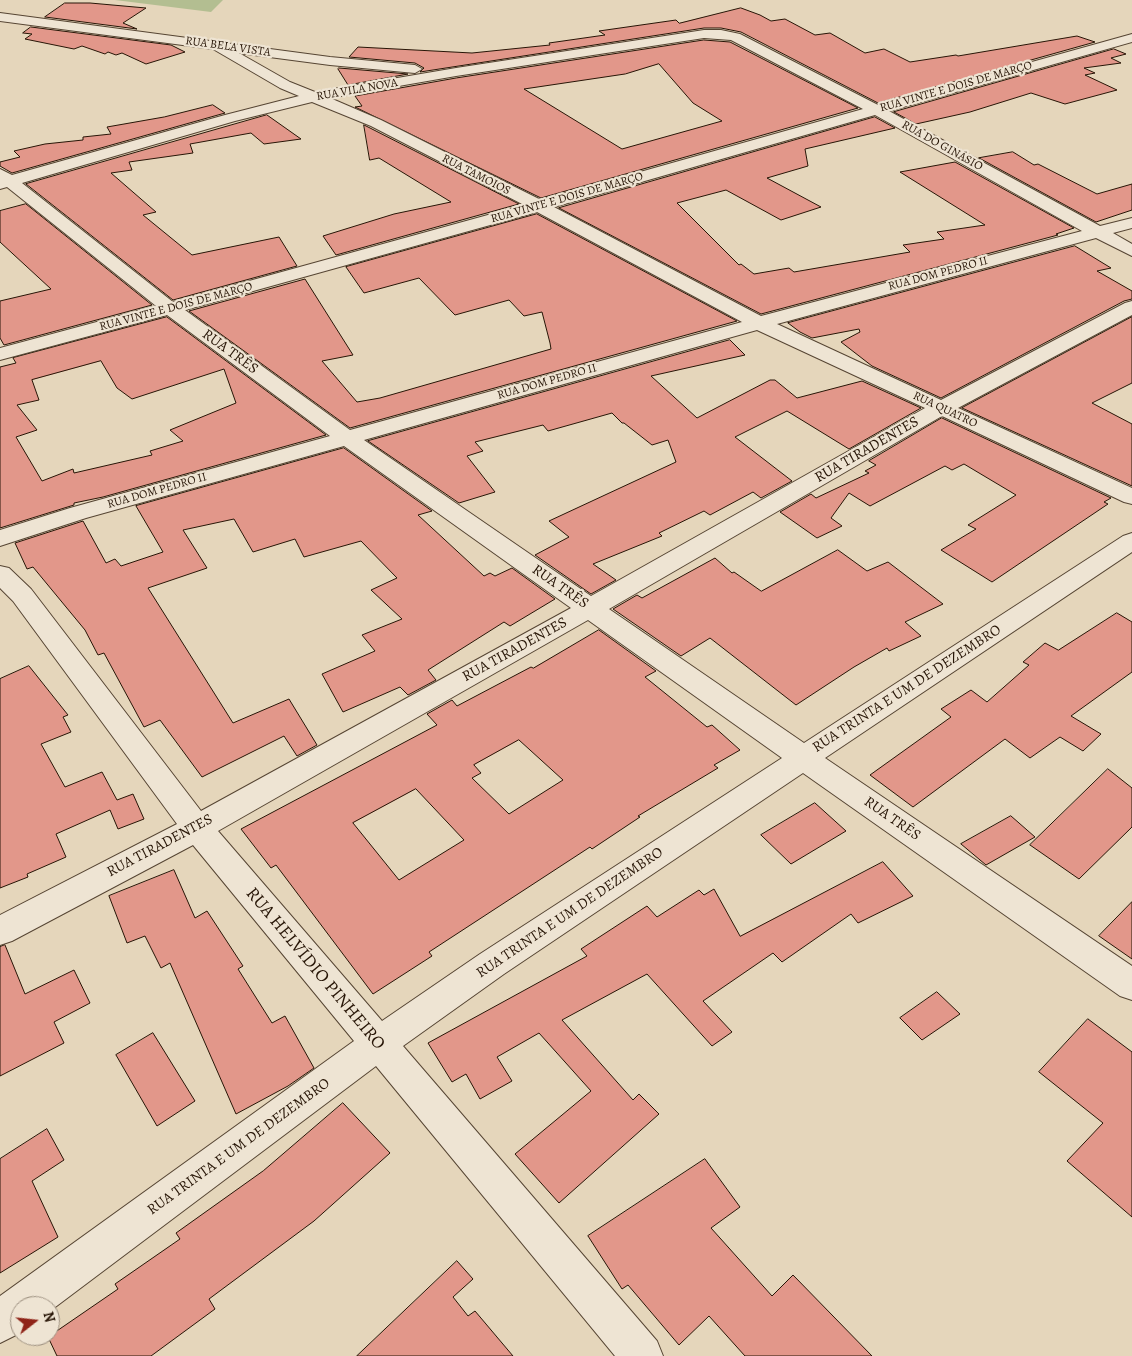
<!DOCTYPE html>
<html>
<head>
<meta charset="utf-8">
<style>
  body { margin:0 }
  #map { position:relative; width:1132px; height:1356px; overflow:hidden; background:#e5d6bb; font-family:Alegreya,serif }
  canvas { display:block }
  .north { position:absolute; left:10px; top:1296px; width:50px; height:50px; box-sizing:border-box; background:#eee4d3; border:1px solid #9e9181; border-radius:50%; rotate:74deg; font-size:14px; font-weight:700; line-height:20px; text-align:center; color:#271506 }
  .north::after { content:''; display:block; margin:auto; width:18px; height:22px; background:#8f2418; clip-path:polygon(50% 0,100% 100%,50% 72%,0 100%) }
</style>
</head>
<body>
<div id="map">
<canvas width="1132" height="1356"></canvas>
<div class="north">N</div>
</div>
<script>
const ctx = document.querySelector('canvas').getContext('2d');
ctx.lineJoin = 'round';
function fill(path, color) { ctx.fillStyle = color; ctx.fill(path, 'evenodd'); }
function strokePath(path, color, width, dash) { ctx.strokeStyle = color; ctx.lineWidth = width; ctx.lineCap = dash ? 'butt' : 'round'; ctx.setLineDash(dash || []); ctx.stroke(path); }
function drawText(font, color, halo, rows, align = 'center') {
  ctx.font = font + ' Alegreya,serif'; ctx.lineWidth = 4.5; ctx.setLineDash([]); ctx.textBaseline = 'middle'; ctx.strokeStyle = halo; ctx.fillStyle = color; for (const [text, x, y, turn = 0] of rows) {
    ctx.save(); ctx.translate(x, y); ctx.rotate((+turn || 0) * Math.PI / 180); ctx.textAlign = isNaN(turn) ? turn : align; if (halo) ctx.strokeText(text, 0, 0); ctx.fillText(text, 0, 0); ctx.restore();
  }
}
fill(new Path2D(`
  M115 0H223L211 12Z`), '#b3be91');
const building = new Path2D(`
  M65 3H90L146 8 123 23 137 29 45 17Z
  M741 8 760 15 771 21 785 19 815 35 830 33 865 53 884 49 910 62 956 55 958 56 1077 36 1095 42 878 103 741 32 721 28H704L420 72 424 68 415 63 349 57 358 47 472 53 550 45 549 43 605 35 599 31 676 20 679 23Z
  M31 27 171 45 185 52 146 64 122 53 116 55 108 52 105 54 82 46 74 49 25 39 32 34 23 33Z
  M704 40 730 42 858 108 541 198 355 107 362 106 355 96 456 78ZM659 64 693 103 722 121 622 149 524 89 625 74Z
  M1114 49 1126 54 1111 58 1121 63 1084 68 1095 73 1085 75 1117 90 1065 104 1031 93 970 112 916 124 894 112Z
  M339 68 408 74 348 85 338 69Z
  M213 105 225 113 12 173 0 166V162L20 157 14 151 45 144 83 140V137L111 134 107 127 164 117Z
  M267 115 301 139 264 144 251 133 190 144 193 153 129 162 132 170 111 173 156 212 143 215 192 255 279 237 297 266 173 300 26 184Z
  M875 117 895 128 805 149 808 166 767 178 821 207 781 220 726 190 677 203 739 265 741 264 754 274 789 268 794 272 910 252 903 245 944 239 937 232 985 225 900 172 955 162 1074 228 1056 234 1058 235 761 314 559 208Z
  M364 125 370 128 519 204 336 255 323 236 394 214 451 202 379 158 370 160Z
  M1013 152 1034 165 1038 164 1097 194 1132 184V210L1096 222 979 158Z
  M26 204 152 305 4 345 0 338V301L51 289 0 242V211Z
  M537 214 737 321 350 428 189 311 305 279 353 355 322 361 357 402 380 398 551 349 550 343 542 312 524 316 509 300 455 315 419 278 364 293 346 267Z
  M1075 246 1111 268 1097 271 1132 291V299L1124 301 941 398 872 366 841 342 860 332 859 329 812 338 800 332 788 323Z
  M167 317 326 435 103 497 74 503V505L0 528V367L16 363 13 358ZM101 361 117 388 132 399 224 369 236 403 170 430 183 441 150 451 152 455 74 473 73 469 42 481 16 437 37 430 17 405 39 400 32 380Z
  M1132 317V383L1092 403 1132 424V486L962 408Z
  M730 340 745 355 651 376 697 418 770 380H775L797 398 862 381 921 408 849 449 787 411 735 437 792 481 761 498 753 492 710 515 704 511 659 533 662 536 593 564 616 580 591 594 535 555 569 537 549 521 676 462 668 440 652 445 624 423H622L612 413 548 431 543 425 475 442 483 451 467 456 495 492 459 503 368 441Z
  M942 418 1111 498 1104 502 1108 504 992 582 941 550 976 529 968 525 1016 495 964 464 952 470 945 466 870 506 849 493 831 518 842 526 817 538 780 512 811 494 816 498 869 473 865 471 876 465 869 461Z
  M344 448 432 511 418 515 484 576 490 573 495 576 512 568 555 599 510 626 504 622 428 670 436 680 408 695 400 687 343 712 322 674 375 651 362 635 402 619 371 590 397 578 361 541 304 557 295 539 253 552 234 519 183 530 207 568 148 588 233 723 289 699 317 745 297 756 284 736 202 777 160 720 144 727 104 653 98 655 85 630 33 567 27 569 15 543 83 521 106 563 115 559 121 566 163 552 136 506Z
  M838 550 867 571 888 562 943 604 905 622 921 636 889 651 887 648 854 667 796 705 710 638 681 656 613 609 637 595 642 598 715 558 732 573 734 572 761 591Z
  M1117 613 1132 622V672L1071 716 1101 734 1083 751 1060 737 1030 758 1005 739 913 807 870 775 951 717 941 709 971 690 987 702 1029 665 1023 662 1045 643 1058 650Z
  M599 630 656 671 645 677 707 727 712 725 740 750 714 765 718 768 638 816 640 817 592 849 590 847 429 952 432 956 373 994 276 865 271 868 241 829 437 725 427 714 452 700 457 706 531 667 533 668ZM519 740 563 780 509 814 472 778 481 773 474 765ZM416 789 464 840 399 880 353 823Z
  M29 666 68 715 63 717 71 732 41 744 65 787 102 772 117 800 133 794 144 819 118 829 110 810 56 834 66 857 27 874 28 877 0 888V679Z
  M1108 769 1132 788V827L1079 879 1030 845Z
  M815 803 846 831 791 864 761 835Z
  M1011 816 1035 837 986 865 961 844Z
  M883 862 913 896 858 923 851 914 782 962 773 953 703 1001 732 1032 712 1046 647 974 562 1020 633 1100 639 1094 659 1114 559 1203 515 1154 591 1091 539 1033 497 1057 512 1081 480 1099 466 1074 452 1082 428 1043 587 956 581 949 647 906 657 917 699 890 704 895 714 889 740 936Z
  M174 870 195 918 207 911 243 966 238 969 272 1023 285 1016 314 1068 288 1086 236 1114 170 963 161 968 145 936 127 943 109 896Z
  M1132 902V959L1099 936Z
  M5 945 25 994 74 970 90 1003 54 1022 64 1043 0 1076V947Z
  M937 992 960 1014 922 1040 900 1018Z
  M1088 1019 1132 1052V1217L1067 1161 1103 1123 1039 1072Z
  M153 1033 195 1101 157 1126 116 1055Z
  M343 1103 390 1153 314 1221 209 1299 215 1309 151 1356H57L48 1337 118 1289 115 1284 180 1239 176 1233 263 1171Z
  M47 1129 64 1160 32 1181 58 1237 0 1273V1159Z
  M705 1159 740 1207 711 1228 772 1296 793 1275 872 1356H745L709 1316 679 1345 628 1285 622 1289 588 1236Z
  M457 1261 473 1279 453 1297 468 1316 475 1311 513 1356H357Z`);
fill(building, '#e2978a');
strokePath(building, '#271506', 1);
const minor = new Path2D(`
  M0 13 330 57 415 65 422 69 415 73 330 65 239 53 290 82 315 92 456 68 704 30H721L740 34 878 105 1132 34V42L889 111 1100 226 1132 218V228L1113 233 1132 244V256L1096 238 777 324 941 400 1125 303 1132 301V315L958 408 1132 488V504L1124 502 942 416 609 609 804 743 1123 536 1132 533V552L825 758 1132 966V1000L1120 996 803 773 504 974 403 1046 657 1341 663 1356H615L376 1066 50 1311V1306H20V1333L0 1343V1296L354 1041 193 845 12 941 0 945V915L177 824 13 601 0 588V566L9 568 31 589 201 811 571 608 344 446 86 518 0 546V530L70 508 330 436 167 315 0 360V348L156 306 7 187 0 189V169L12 175 225 115 299 96 280 88 213 49 0 21ZM704 38 731 40 863 109 541 200 381 120 330 98 456 76ZM312 102 371 126 524 205 173 302 22 183 235 121ZM875 115 1082 231 761 316 554 207ZM537 212 742 322 350 430 185 310ZM757 330 925 408 591 596 364 440ZM588 620 782 758 480 954 382 1021 218 831Z`);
strokePath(minor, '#564533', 2);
fill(minor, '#eee4d3');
drawText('12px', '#271506', '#eee4d3', [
  ["RUA BELA VISTA",228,47,8],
  ["RUA VINTE E DOIS DE MARÇO",956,87,-16],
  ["RUA VILA NOVA",357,90,-10],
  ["RUA DO GINÁSIO",942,146,29],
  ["RUA TAMOIOS",476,175,27],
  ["RUA VINTE E DOIS DE MARÇO",567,198,-16],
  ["RUA DOM PEDRO II",938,274,-15],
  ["RUA VINTE E DOIS DE MARÇO",176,307,-15],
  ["RUA DOM PEDRO II",547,382,-16],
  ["RUA QUATRO",945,410,25],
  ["RUA DOM PEDRO II",157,491,-16]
]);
drawText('15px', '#271506', '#eee4d3', [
  ["RUA TRÊS",230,352,36],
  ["RUA TIRADENTES",867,450,-30],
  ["RUA TRÊS",560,587,35],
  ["RUA TIRADENTES",515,650,-29],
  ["RUA TRINTA E UM DE DEZEMBRO",907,689,-33],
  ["RUA TRÊS",892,819,35],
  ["RUA TIRADENTES",160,846,-28],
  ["RUA TRINTA E UM DE DEZEMBRO",570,913,-34],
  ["RUA TRINTA E UM DE DEZEMBRO",239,1147,-36]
]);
drawText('18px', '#271506', '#eee4d3', [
  ["RUA HELVÍDIO PINHEIRO",315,969,50]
]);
</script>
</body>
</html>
